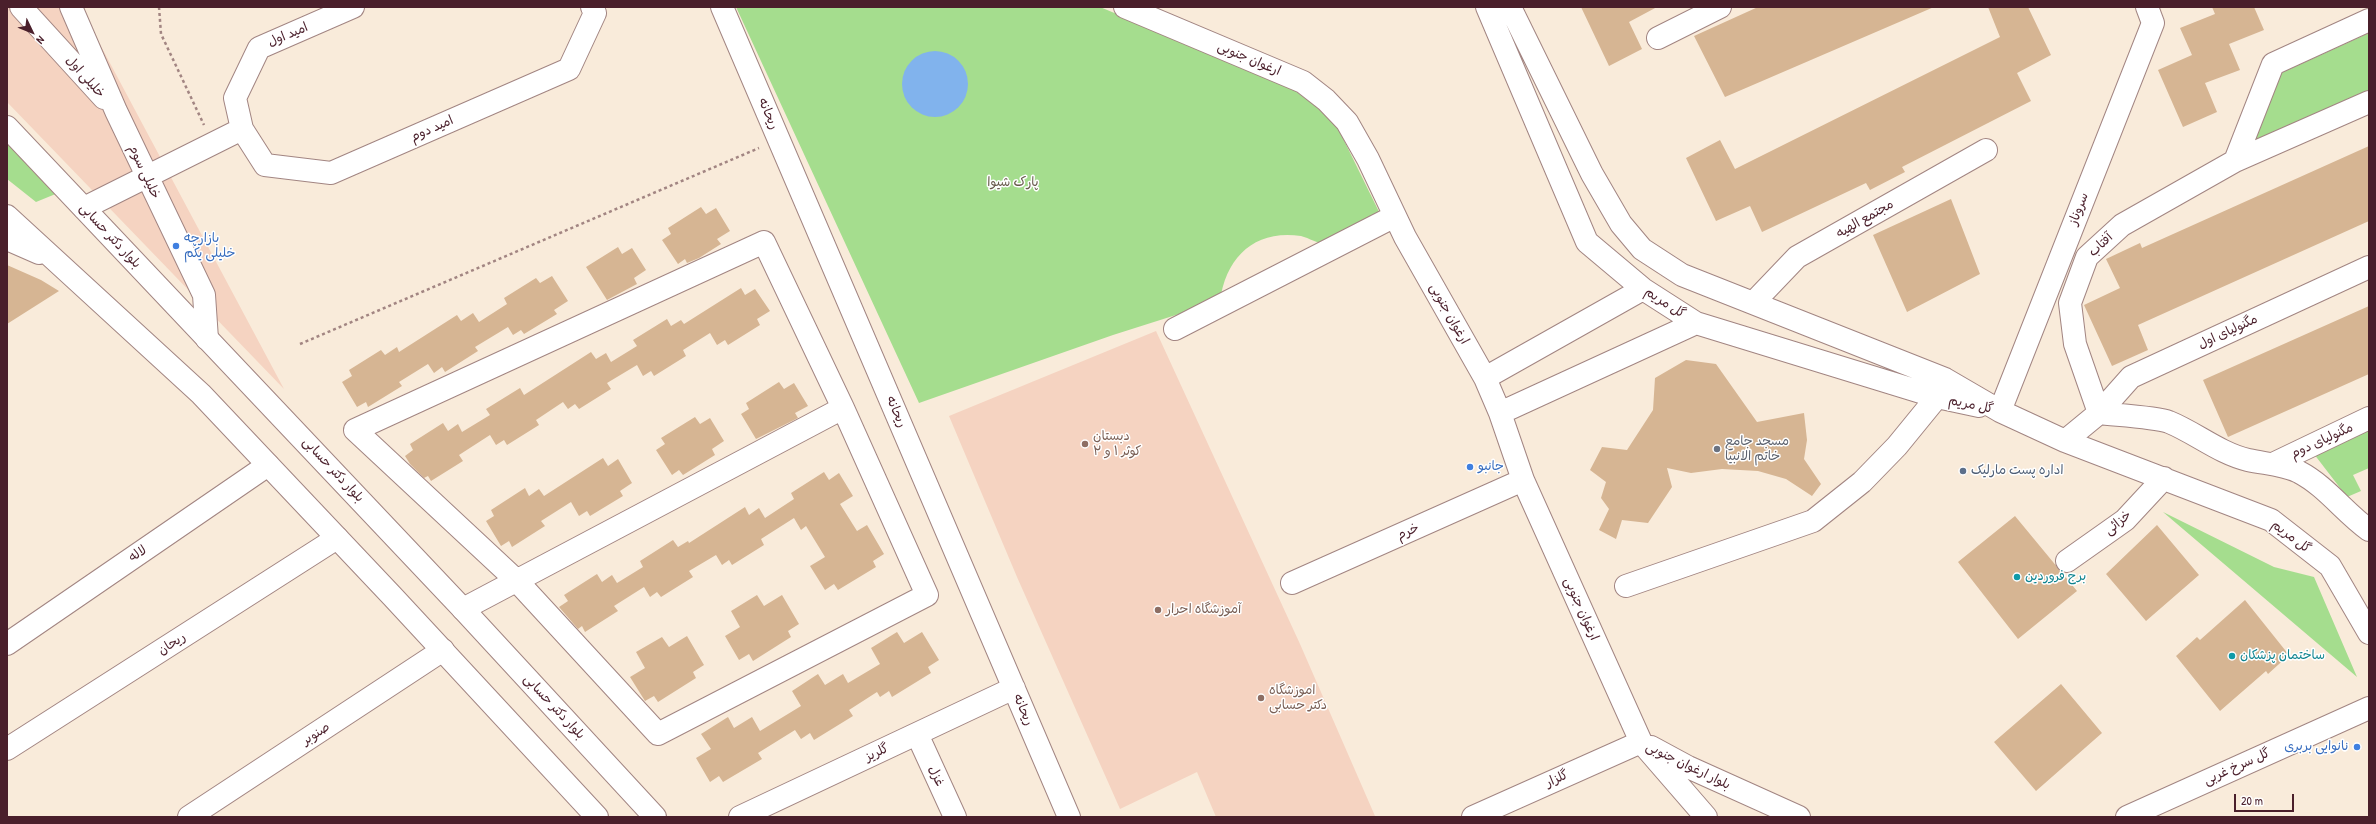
<!DOCTYPE html>
<html>
<head>
<meta charset="utf-8">
<style>
  body { margin:0 }
  #map { position:relative; width:2376px; height:824px; overflow:hidden; background:#f9ebda; font-family:"Patrick Hand",sans-serif }
  canvas { display:block }
  .frame { position:absolute; inset:0; border:8px solid #4a1f2b; pointer-events:none }
  .north { position:absolute; left:12px; top:12px; width:40px; height:40px; -webkit-text-stroke:3px #fff; paint-order:stroke; rotate:133deg; font-size:11px; font-weight:700; line-height:16px; text-align:center; color:#4a1f2b }
  .north::after { content:''; display:block; margin:auto; width:14px; height:18px; background:#4a1f2b; clip-path:polygon(50% 0,100% 100%,50% 72%,0 100%) }
  .scale { position:absolute; left:2234px; top:794px; width:60px; height:18px; box-sizing:border-box; border:2px solid #4a1f2b; border-top:0; padding-left:5px; font-size:12px; line-height:14px; white-space:nowrap; color:#4a1f2b; -webkit-text-stroke:3px #fff; paint-order:stroke }
</style>
</head>
<body>
<div id="map">
<canvas width="2376" height="824"></canvas>
<div class="frame"></div>
<div class="north">N</div>
<div class="scale">20 m</div>
</div>
<script>
const ctx = document.querySelector('canvas').getContext('2d');
ctx.lineJoin = 'round';
function fill(path, color) { ctx.fillStyle = color; ctx.fill(path, 'evenodd'); }
function strokePath(path, color, width, dash) { ctx.strokeStyle = color; ctx.lineWidth = width; ctx.lineCap = dash ? 'butt' : 'round'; ctx.setLineDash(dash || []); ctx.stroke(path); }
function drawText(font, color, halo, rows, align = 'center') {
  ctx.font = font + ' "Patrick Hand","Playpen Sans Arabic",sans-serif'; ctx.lineWidth = 3; ctx.setLineDash([]); ctx.textBaseline = 'middle'; ctx.strokeStyle = halo; ctx.fillStyle = color; for (const [text, x, y, turn = 0] of rows) {
    ctx.save(); ctx.translate(x, y); ctx.rotate((+turn || 0) * Math.PI / 180); ctx.textAlign = isNaN(turn) ? turn : align; if (halo) ctx.strokeText(text, 0, 0); ctx.fillText(text, 0, 0); ctx.restore();
  }
}
fill(new Path2D(`
  M7 7H80L284 389 7 102Z
  M1156 331 1300 644 1375 816 1373 817H1216L1197 772 1120 809 1017 577 949 416Z`), '#f5d3c1');
fill(new Path2D(`
  M736 7H1100L1289 86 1334 120 1384 222C1373 226 1336 244 1327 244 1318 244 1309 238 1301 236 1255 229 1226 257 1220 301L1113 335 919 403Z
  M2369 33V90L2257 140 2253 130 2268 90 2281 73Z
  M7 141 58 193 36 202 7 179Z
  M2369 430V468L2353 475 2361 491 2347 497 2314 454Z
  M2163 512 2274 567 2314 577 2357 677Z`), '#a5dd8e');
fill(new Path2D(`
  M902 84a33 33 0 1 1 66 0a33 33 0 1 1-66 0Z`), '#81b3ed');
fill(new Path2D(`
  M1581 7H1657L1629 22 1642 49 1609 66Z
  M1758 7H1934L1725 97 1694 36Z
  M1988 7H2028L2051 55 2017 73 2031 101 1902 167 1905 172 1870 190 1866 183 1762 232 1750 206 1716 221 1686 158 1720 140 1735 169 2000 37Z
  M2212 7H2254L2264 30 2229 44 2240 70 2205 83 2217 112 2183 127 2158 70 2192 55 2180 28 2215 14Z
  M2369 146V221L2138 325 2148 350 2112 366 2084 305 2120 288 2106 259 2140 243 2142 248Z
  M1951 199 1980 274 1907 312 1873 235Z
  M701 207 706 214 716 208 730 231 717 239 721 244 699 258 687 263 685 259 678 264 662 240 671 234 668 228Z
  M618 247 622 254 632 248 646 270 634 278 637 284 607 300 586 267Z
  M7 265 41 280 59 291 7 324Z
  M552 276 568 301 554 310 557 314 524 334 521 330 513 335 508 327 475 347 478 351 445 372 442 367 434 373 428 364 399 382 402 386 368 407 366 402 357 407 342 382 352 376 349 370 381 350 385 355 397 347 399 352 457 315 461 321 473 313 479 322 507 304 504 298 536 278 540 283Z
  M741 288 745 295 755 289 770 311 757 319 760 325 728 345 725 340 717 345 710 333 683 350 686 356 654 376 651 371 643 376 637 365 607 383 611 389 579 409 575 404 568 409 563 402 536 420 539 425 507 445 504 440 496 445 490 435 459 455 463 461 431 481 428 476 424 478 410 464 405 456 413 450 410 444 443 423 448 431 458 424 462 432 490 415 486 409 520 388 524 395 591 352 596 359 606 353 611 362 637 346 633 340 667 319 671 326 681 320 684 324Z
  M2369 306V374L2228 437 2203 380Z
  M1686 360 1716 364 1757 422 1804 413 1807 440 1804 459 1821 484 1812 496 1786 479 1758 471 1722 469 1691 473 1667 468 1672 487 1648 523 1622 520 1616 539 1599 530 1609 509 1601 498 1606 482 1590 470 1602 447 1627 450 1653 410 1655 378Z
  M779 382 784 389 794 383 808 406 795 413 798 418 756 439 741 414 749 409 746 403Z
  M695 417 700 424 710 418 724 441 712 449 715 455 683 475 679 470 672 475 656 450 665 444 661 438Z
  M603 458 608 466 618 459 632 483 620 491 623 496 590 516 587 511 579 516 571 502 541 521 545 526 512 547 509 541 501 546 486 521 494 516 491 510 525 488 529 496 539 489 544 496Z
  M824 472 829 480 839 473 853 496 840 504 857 531 867 525 884 554 873 561 876 567 838 590 834 584 825 590 810 566 825 557 806 526 801 530 794 518 761 539 764 545 732 565 729 560 722 565 716 555 689 571 693 577 661 597 657 592 650 597 644 587 614 606 618 611 585 632 582 626 578 629 559 607 568 601 564 595 597 574 602 582 612 575 617 583 643 567 640 561 673 540 678 547 688 541 689 543 745 507 749 515 759 508 765 518 794 499 791 493Z
  M2015 516 2077 591 2018 639 1958 562Z
  M2157 525 2199 575 2146 621 2106 574Z
  M757 595 764 606 782 595 799 624 788 631 791 637 753 661 749 654 739 660 725 636 740 627 731 611Z
  M2245 600 2289 655 2268 674 2266 671 2220 711 2176 656 2197 637 2200 640Z
  M897 632 904 643 922 632 939 660 928 667 931 673 892 697 889 691 880 697 877 692 849 710 853 716 814 740 810 733 801 739 795 730 758 753 762 759 723 782 719 776 710 782 696 758 711 749 701 734 728 717 734 728 752 717 760 731 801 706 792 691 818 674 825 685 843 674 848 683 880 664 871 648Z
  M687 636 704 665 693 672 696 678 658 702 654 696 645 701 630 677 645 668 636 652 662 637 669 647Z
  M2061 684 2102 733 2036 791 1994 742Z`), '#d6b593');
const minor = new Path2D(`
  M21 7 104 98
  M71 7 116 111 204 295 207 339
  M353 7 259 48 235 98 242 129 265 165 331 173 569 69 595 13 592 7
  M722 7 1069 817
  M1125 7 1303 82 1326 100 1347 122 1368 159 1405 237 1485 378 1500 413 1523 480 1641 742 1706 817
  M1487 7 1587 242 1643 289 1696 323 1937 397 1979 406
  M1510 7 1592 174 1621 224 1642 249 1682 275 1945 379 2000 411 2065 441 2271 520 2330 566 2369 633
  M1658 38 1720 7
  M2235 161 2273 64 2369 20
  M84 208 242 129
  M764 242 843 408 927 595 658 734 517 581 355 430Z
  M1754 302 1797 257 1986 150
  M1175 329 1395 216
  M1485 378 1643 289
  M2000 411 2153 23 2147 7
  M1500 413 1696 323
  M2099 413 2075 344 2070 303 2087 257 2122 225 2235 161 2369 102
  M2099 413C2115 415 2155 417 2169 422 2196 433 2219 453 2248 460 2266 464 2282 464 2299 472 2326 486 2344 512 2369 530
  M2065 441 2099 413 2131 377 2369 267
  M2275 463 2369 418
  M2067 561 2125 520 2164 478
  M1292 583 1523 480
  M1626 586 1813 521 1862 482 1897 446 1937 397
  M463 609 843 408
  M7 644 268 465
  M917 734 955 817
  M1651 747 1688 767 1799 817
  M7 749 337 538
  M189 817 443 650
  M740 817 1014 688
  M1473 817 1641 742
  M2127 817 2369 708`);
const major = new Path2D(`
  M7 127 463 609 655 817
  M7 216 201 394 393 597 597 817
  M7 239 39 253`);
strokePath(minor, '#a28582', 24);
strokePath(major, '#a28582', 24);
strokePath(new Path2D(`
  M159 7 161 34 204 125
  M300 344 759 148`), '#a28582', 2.5, [3, 3]);
strokePath(minor, '#fff', 22);
strokePath(major, '#fff', 22);
for (const [x, y, r, color] of [
  [176,246,4,"#3f7fe0"],
  [1085,444,4,"#8d6e63"],
  [1717,449,4,"#6b7280"],
  [1470,467,4,"#3f7fe0"],
  [1963,471,4,"#5c6f8a"],
  [2017,577,4,"#0f9aa8"],
  [1158,610,4,"#8d6e63"],
  [2232,656,4,"#0f9aa8"],
  [1261,698,4,"#8d6e63"],
  [2357,747,4,"#3f7fe0"]
]) { const dot = new Path2D(); dot.arc(x, y, r, 0, 2 * Math.PI); ctx.fillStyle = color; ctx.fill(dot); strokePath(dot, '#fff', 1.5); }
drawText('13px', '#4a1f2b', '#fff', [
  ["امید اول",288,35,-23],
  ["ارغوان جنوبی",1249,59,23],
  ["خلیلی اول",85,77,48],
  ["ریحانه",768,114,67],
  ["امید دوم",432,129,-24],
  ["خلیلی سوم",144,172,65],
  ["سروناز",2079,209,-69],
  ["مجتمع الهیه",1865,219,-30],
  ["بلوار دکتر حسابی",110,236,47],
  ["آفتاب",2101,245,-43],
  ["گل مریم",1665,303,33],
  ["ارغوان جنوبی",1449,314,61],
  ["مگنولیای اول",2228,332,-25],
  ["گل مریم",1971,405,12],
  ["ریحانه",896,412,67],
  ["مگنولیای دوم",2322,441,-25],
  ["بلوار دکتر حسابی",333,470,47],
  ["خزائی",2118,523,-39],
  ["خرم",1408,532,-24],
  ["گل مریم",2291,537,37],
  ["لاله",138,554,-34],
  ["ارغوان جنوبی",1581,609,66],
  ["ریحان",172,644,-33],
  ["بلوار دکتر حسابی",554,707,47],
  ["ریحانه",1023,710,67],
  ["صنوبر",316,734,-33],
  ["گلریز",877,753,-25],
  ["بلوار ارغوان جنوبی",1688,766,26],
  ["گل سرخ غربی",2237,767,-24],
  ["غزل",936,776,65],
  ["گلزار",1557,779,-24]
]);
drawText('13px', '#655849', '#fff', [
  ["پارک شیوا",1013,183]
]);
drawText('13px', '#366cbe', '#fff', [
  ["بازارچه",184,239],
  ["خلیلی یکم",184,254],
  ["جانبو",1478,467],
  ["نانوایی بربری",2349,747,"right"]
], 'left');
drawText('13px', '#785e54', '#fff', [
  ["دبستان",1093,437],
  ["کوثر ۱ و ۲",1093,452],
  ["آموزشگاه احرار",1166,610],
  ["اموزشگاه",1269,691],
  ["دکتر حسابی",1269,706]
], 'left');
drawText('13px', '#5b616d', '#fff', [
  ["مسجد جامع",1725,442],
  ["خاتم الانبیا",1725,457]
], 'left');
drawText('13px', '#4e5e75', '#fff', [
  ["اداره پست مارلیک",1971,471]
], 'left');
drawText('13px', '#0d838f', '#fff', [
  ["برج فروردین",2025,577],
  ["ساختمان پزشکان",2240,656]
], 'left');
</script>
</body>
</html>
